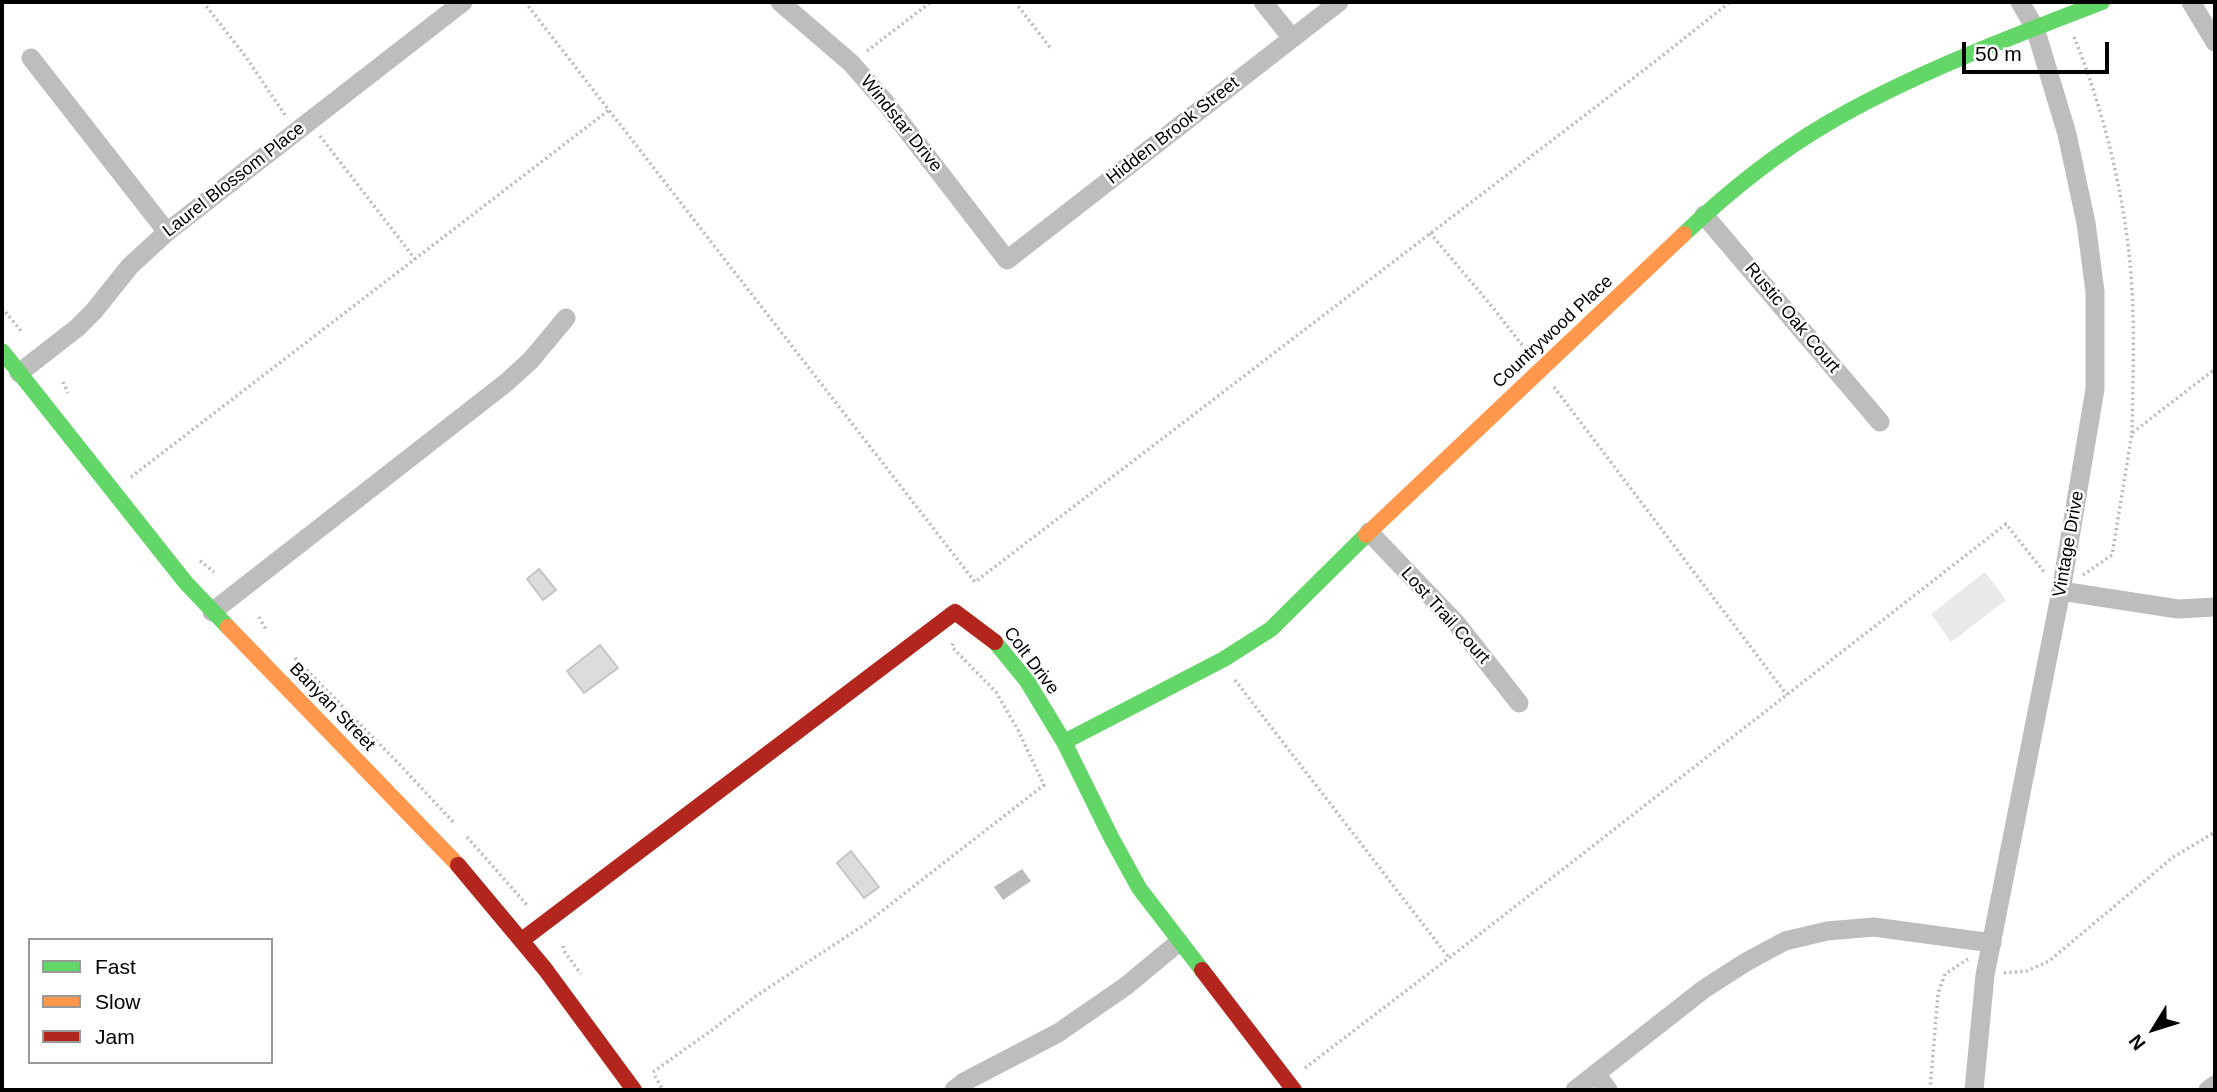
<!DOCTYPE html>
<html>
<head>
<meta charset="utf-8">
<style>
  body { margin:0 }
  #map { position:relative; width:2217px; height:1092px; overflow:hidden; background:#fff; font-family:Helvetica,sans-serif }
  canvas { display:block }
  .frame { position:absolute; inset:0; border:4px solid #000; pointer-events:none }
  .legend { position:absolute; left:28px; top:938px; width:245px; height:126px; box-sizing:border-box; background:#fff; border:2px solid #999; margin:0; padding:9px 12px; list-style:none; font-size:21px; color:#000 }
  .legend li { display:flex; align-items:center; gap:14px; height:35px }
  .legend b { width:35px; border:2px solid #999 }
  .north { position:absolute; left:2119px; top:994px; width:70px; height:70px; -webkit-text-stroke:5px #fff; paint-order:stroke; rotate:232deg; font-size:19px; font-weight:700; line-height:28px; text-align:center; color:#000 }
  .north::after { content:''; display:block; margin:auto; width:24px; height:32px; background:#000; clip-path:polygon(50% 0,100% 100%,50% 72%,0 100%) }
  .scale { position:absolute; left:1962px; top:42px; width:147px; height:32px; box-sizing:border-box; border:4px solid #000; border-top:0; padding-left:9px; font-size:21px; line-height:24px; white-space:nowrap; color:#000; -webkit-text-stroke:5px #fff; paint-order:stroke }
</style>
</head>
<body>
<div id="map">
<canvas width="2217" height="1092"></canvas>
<div class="frame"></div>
<ul class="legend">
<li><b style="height:9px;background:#63d668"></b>Fast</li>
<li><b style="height:9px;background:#ff974d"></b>Slow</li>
<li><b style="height:9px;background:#b3261e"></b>Jam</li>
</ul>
<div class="north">N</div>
<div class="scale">50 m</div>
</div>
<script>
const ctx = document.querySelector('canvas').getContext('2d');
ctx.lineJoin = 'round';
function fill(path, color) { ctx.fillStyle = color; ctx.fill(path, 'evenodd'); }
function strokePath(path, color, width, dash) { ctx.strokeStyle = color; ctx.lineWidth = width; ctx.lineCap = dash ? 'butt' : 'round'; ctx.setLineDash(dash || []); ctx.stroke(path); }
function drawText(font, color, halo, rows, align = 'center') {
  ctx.font = font + ' Helvetica,sans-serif'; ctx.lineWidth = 5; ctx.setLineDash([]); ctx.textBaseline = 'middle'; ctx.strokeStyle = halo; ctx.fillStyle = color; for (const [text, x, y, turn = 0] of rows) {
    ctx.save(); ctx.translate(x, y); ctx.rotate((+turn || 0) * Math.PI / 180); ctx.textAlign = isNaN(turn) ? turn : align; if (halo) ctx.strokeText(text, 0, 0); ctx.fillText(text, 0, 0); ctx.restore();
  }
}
fill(new Path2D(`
  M1985 572 2006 600 1951 642 1931 614Z`), '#e9e9e9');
fill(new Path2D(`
  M1022 869 1031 881 1003 900 994 887Z`), '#bbb');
const building = new Path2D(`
  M539 569 556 590 543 600 527 579Z
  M600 645 618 668 584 693 567 671Z
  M851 851 879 887 864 898 837 863Z`);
fill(building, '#dcdcdc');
strokePath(building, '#c4c4c4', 2);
strokePath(new Path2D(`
  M203 2 246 57 287 118
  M525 2 975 582 1657 60 1730 2
  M1015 2 1052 50
  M2074 37C2100 101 2120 177 2128 245 2136 307 2133 371 2132 433
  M867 51 931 2
  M320 136 415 259
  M1430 233 1494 309 1526 350
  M2 308 22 332
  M63 382 68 393
  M1554 387 1787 695
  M131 477 609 110
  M200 561 214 572
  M2083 575 2112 555 2132 433 2215 369
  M259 617 267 631
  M295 658 401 766 455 824
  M1235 680 1449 958
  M467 837 527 905
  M563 946 564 951 581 974
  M2004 973 2027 971 2049 961 2172 858 2215 832
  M1305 1068 1449 958 2006 524 2044 572
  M653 1072 712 1030 756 996 864 925 1044 785 1018 730 996 692 952 647 953 643
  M655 1076 663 1090
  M1930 1090 1938 994 1945 974 1968 959`), '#b8b8b8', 3.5, [2, 3.5]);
strokePath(new Path2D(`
  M780 2 851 63 885 102 1007 260 1339 2
  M1263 2 1292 38
  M2191 2 2215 42
  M31 58 167 232
  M1704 215 1880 422
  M19 373 77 328 94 311 130 266 167 232 463 2
  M1369 532 1457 624 1519 703
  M2061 591 2178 609 2215 607
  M212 612 507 382 531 360 566 318
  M1596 1074 1608 1090
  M954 1090 964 1082 1058 1033 1126 986 1179 942
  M1575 1090 1704 989 1746 962 1785 941 1827 931 1874 927 1992 943
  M1974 1090 1985 975 2061 591 2095 389V292L2086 223 2067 134 2035 28 2020 2
  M2208 1090 2215 1085`), '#bdbdbd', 19);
strokePath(new Path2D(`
  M1684 234C1728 192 1775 154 1828 123 1912 74 2011 37 2102 2
  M2 351 186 583 228 627
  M995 642 1027 681 1064 742 1111 837 1139 888 1202 970
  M1064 742 1224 659 1271 629 1366 535`), '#63d668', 16);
strokePath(new Path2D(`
  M1366 535 1684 234
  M228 627 458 865`), '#ff974d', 16);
strokePath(new Path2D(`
  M458 865 545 969 634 1090
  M522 940 955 612 995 642
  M1202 970 1294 1090`), '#b3261e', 16);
drawText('18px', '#000', '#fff', [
  ["Windstar Drive",901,124,51],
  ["Hidden Brook Street",1173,131,-38],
  ["Laurel Blossom Place",234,180,-38],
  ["Rustic Oak Court",1792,318,50],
  ["Countrywood Place",1553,332,-43],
  ["Vintage Drive",2069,544,-80],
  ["Lost Trail Court",1445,616,48],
  ["Colt Drive",1031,661,53],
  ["Banyan Street",332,707,46]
]);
</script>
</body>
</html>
